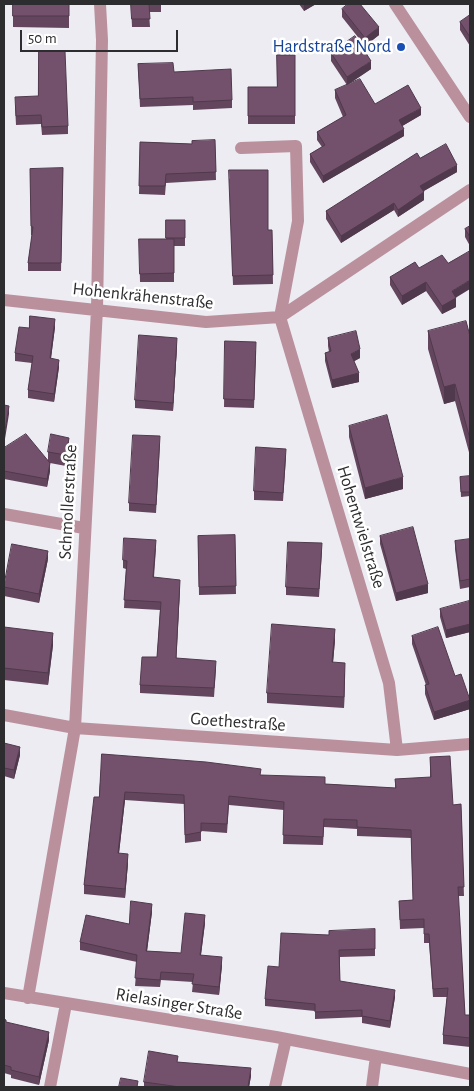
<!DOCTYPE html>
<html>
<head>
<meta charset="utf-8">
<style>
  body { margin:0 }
  #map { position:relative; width:474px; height:1091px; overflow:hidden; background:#ececf2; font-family:"Alegreya Sans",sans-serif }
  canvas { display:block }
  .frame { position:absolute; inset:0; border:5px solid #2d2d30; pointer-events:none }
  .scale { position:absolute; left:20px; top:30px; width:158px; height:22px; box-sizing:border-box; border:2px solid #2d2d30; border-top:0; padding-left:6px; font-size:15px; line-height:18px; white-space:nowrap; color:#2d2d30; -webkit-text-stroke:4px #fff; paint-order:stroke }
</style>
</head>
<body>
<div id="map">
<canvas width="474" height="1091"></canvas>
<div class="frame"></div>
<div class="scale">50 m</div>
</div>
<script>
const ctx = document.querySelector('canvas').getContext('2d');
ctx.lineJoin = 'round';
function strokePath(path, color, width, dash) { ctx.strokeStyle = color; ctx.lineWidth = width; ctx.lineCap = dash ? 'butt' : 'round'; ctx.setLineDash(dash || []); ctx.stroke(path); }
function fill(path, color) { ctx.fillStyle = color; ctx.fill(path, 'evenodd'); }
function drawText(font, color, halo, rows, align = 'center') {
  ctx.font = font + ' "Alegreya Sans",sans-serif'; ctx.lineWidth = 5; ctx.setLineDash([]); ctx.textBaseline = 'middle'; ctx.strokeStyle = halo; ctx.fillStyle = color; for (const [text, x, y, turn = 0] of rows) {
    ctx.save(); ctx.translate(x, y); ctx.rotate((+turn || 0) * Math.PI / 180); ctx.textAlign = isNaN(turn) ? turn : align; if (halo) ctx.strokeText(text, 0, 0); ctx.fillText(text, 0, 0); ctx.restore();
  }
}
strokePath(new Path2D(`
  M395 4 470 117
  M241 148 296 146 298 221 280 317 389 683 397 750
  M4 300 206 322 280 317 470 190
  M4 514 84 528
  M4 715 75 728 397 750 470 744
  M4 993 276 1037 470 1074
  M28 998 75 728 97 309 102 40 100 4
  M50 1087 66 1004
  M275 1087 286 1039
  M372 1087 376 1056`), '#ba909d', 12);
fill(new Path2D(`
  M13 4H69V28L13 27Z
  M131 4H161V12H149L150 27H132Z
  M299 4H316L304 11Z
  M342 9 379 35 365 46 342 17Z
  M470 15V46L460 30V22Z
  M331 53 371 69 349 84 375 104 421 115 402 126 404 136 323 183 310 162V154L322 147 317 140V132L343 117 335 98V90L347 85 331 61Z
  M295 55V124H248V87H277Z
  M138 64 174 72 232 100V108L193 110V105L140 107Z
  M15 105 68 126V134L42 135 41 124 16 125Z
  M215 140 216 180 166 183 165 195 139 194 140 142 192 144Z
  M420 158 457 172 424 191V200L398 217 394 210 341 243 326 219V211Z
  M63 168 61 271H28V263L32 235H31L30 169Z
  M229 178 268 230H272L273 284 233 285Z
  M166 220H185V246H174V282H140L139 239H166Z
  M470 226V246L465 237V229Z
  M419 268 455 297 456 307 442 314 426 291 402 305 390 285V277Z
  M55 327 51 358 59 367 54 402 28 398V390L32 363 15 361V353L29 328Z
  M428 331 470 336V456L455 401 444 404 428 349Z
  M328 338 360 358 354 361 359 382 332 388 325 361V353L329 352 328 346Z
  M225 341 256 351 254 408 224 407Z
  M177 346 173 411 135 408V400Z
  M349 426 403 489 365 499 349 437Z
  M160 444 156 513 129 511V503Z
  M4 448 48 460V452L69 448 66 466 50 463V471L47 487 4 479Z
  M286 457 283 501 254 500V491Z
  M470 476V496L461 497 460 477Z
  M235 535 236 594 199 595 198 536Z
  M380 536 428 593 396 601 380 544Z
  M470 539V587L460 589 455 549V541Z
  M156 548 154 577 180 588 176 658 216 669 214 697 140 693V685L157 657 160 610 124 608 126 569 123 568V560Z
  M322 551 319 597 286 595V587Z
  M48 559 39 603 4 596V585Z
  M470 606V632L446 638 440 617V609Z
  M4 627 53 645 48 685 4 680Z
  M412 636 455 676 470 709 434 720 425 694V685H426L412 644Z
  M335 640 333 663 345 674 344 708 267 703V693Z
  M4 743 20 755 14 779 4 776Z
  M102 754 261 775 325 784 395 788V779L430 778V757L453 805 461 804 464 896H458L465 1015H470V1047L443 1044V1035L447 997H433L429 943H424V928L400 929 399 901 413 900 411 838 357 836V829L324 827 323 845 283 844 284 810 229 805 227 833 201 831V841L185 843 184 804 125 800 119 853 128 863 125 898 84 894V885L99 797Z
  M152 912 147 951 181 953 205 923 201 955 222 965 219 995 192 992 193 982 161 980 160 987 135 986 137 962 80 950V942L129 924Z
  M375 929V956L340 957V981L395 997 390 1028 362 1023V1017L315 1019V1011L265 1006V999L279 967 329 935Z
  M4 1019 6 1022 49 1040 39 1085 11 1078V1075L4 1073Z
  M178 1062 251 1076 249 1087H144V1082Z`), '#63465d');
fill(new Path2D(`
  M304 4H316L304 11Z
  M379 27V35L365 46V38Z
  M371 61V69L347 85V77Z
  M421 108V115L399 128V120Z
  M404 129V136L323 183V176Z
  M457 165V172L420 193V186Z
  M424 192V200L398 217V210Z
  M394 203V210L341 243V236Z
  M470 280V289L452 300V291Z
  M426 282V291L402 305V296Z
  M456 298V307L442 314V306Z
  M55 319V327L50 366V358Z
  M177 338V346L173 411V403Z
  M360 349V358L351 363V354Z
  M59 360V367L54 402V394Z
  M359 373V382L332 388V380Z
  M455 384V401L444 404V387Z
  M9 406V414L4 445V437Z
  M69 438V448L66 466V455Z
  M50 463V471L47 487V479Z
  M403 477V489L365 499V488Z
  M48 551V559L39 603V594Z
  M180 580V588L176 666V658Z
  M428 584V593L396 601V593Z
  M470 624V632L446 638V630Z
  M335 629V640L332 673V662Z
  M53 633V645L48 685V673Z
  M345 663V674L344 708V697Z
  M470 700V709L434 720V712Z
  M20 747V755L14 779V770Z
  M125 792V800L118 862V853Z
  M128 854V863L125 898V889Z
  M152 904V912L146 959V951Z
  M205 915V923L200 962V955Z
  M222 957V965L219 995V987Z
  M395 990V997L390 1028V1021Z
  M49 1032V1040L39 1085V1077Z
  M251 1068V1076L249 1087H248Z`), '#50394c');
const building = new Path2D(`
  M13 4H69V16H13Z
  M131 4H153H149L150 19H132Z
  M348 4H360L379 27 365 38 342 9Z
  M470 15V37L460 22Z
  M355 36 371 61 347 77 331 53Z
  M39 51H65L68 126 42 127 41 115 16 116 15 97 38 96Z
  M277 55H295V116H248V87H277Z
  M173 63 174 72 231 69 232 100 193 102V97L140 99 138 64Z
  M360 79 375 104 408 85 421 108 399 120 404 129 323 176 310 154 325 145 317 132 346 115 335 90Z
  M215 140 216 172 166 174 165 186H139L140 142 192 144V141Z
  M446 144 457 165 420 186 424 192 398 210 394 203 341 236 326 211 417 153 420 158Z
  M63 168 61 263H28L33 227 31 226 30 169Z
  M229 170H268V230H272L273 275 233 276Z
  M166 220H185V238H166Z
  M470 226V237L465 229Z
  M139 239H174V273L140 274Z
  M470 251V280L452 291 456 298 442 306 426 282 402 296 390 277 415 262 419 268 442 255 448 263Z
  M30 316 55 319 50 358 59 360 54 394 28 390 33 356 15 353 19 327 29 328Z
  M466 321 470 336V439L455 384 444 387 428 331Z
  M356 331 360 349 351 354 359 373 332 380 325 353 331 351 328 338Z
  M139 335 177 338 173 403 135 400Z
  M225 341 256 342 254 400 224 399Z
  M4 405 9 406 4 437Z
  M387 415 403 477 365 488 349 426Z
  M26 434 50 463 47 479 4 471V448Z
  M51 434 69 438 66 455 48 452Z
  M133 435 160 436 156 505 129 503Z
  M256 447 286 449 283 493 254 491Z
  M470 476V492H461L460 477Z
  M413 527 428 584 396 593 380 536Z
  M235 535 236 586 199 587 198 536Z
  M124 538 156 540 153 577 180 580 176 658 216 661 214 688 140 685 142 657H157L161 602 124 600 127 561 123 560Z
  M470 539V579L460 581 455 541Z
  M288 542 322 543 319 589 286 587Z
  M12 544 48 551 39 594 4 587Z
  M469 601 470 606V624L446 630 440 609Z
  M272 624 335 629 332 662 345 663 344 697 267 693Z
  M4 627 53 633 48 673 4 668Z
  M438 627 455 676 461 674 470 700 434 712 425 685 429 684 412 636Z
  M4 743 20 747 14 770 4 768Z
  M102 754 206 762 261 769 260 775 325 777V784L396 788 395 779 431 777 430 757 450 756 453 805 461 804 464 887H458L465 1015H470V1038L443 1035 448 988 433 989 429 934H424V919L400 920 399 901 413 900 411 830 357 827V820L324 819 323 837 283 835 284 802 229 796 227 824 201 823V832L185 835 184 795 125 792 118 853 128 854 125 889 84 885 94 797H99Z
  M131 901 152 904 146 951 181 953 185 913 205 915 200 955 222 957 219 987 192 984 194 974 161 972 160 980 135 978 137 955 80 942 86 915 129 924Z
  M375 929V949L339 950 340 981 395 990 390 1021 362 1016V1010L315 1012V1004L265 999 268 966 279 967 281 933 329 935V931Z
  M4 1019 6 1020V1022L49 1032 39 1077 11 1070V1067L4 1065Z
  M149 1051 178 1056 177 1062 251 1068 248 1087H180L144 1082Z
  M121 1078 138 1081 137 1087H119Z`);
fill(building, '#73516c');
strokePath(building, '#50394c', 1);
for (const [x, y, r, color] of [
  [401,47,5,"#1a4fb4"]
]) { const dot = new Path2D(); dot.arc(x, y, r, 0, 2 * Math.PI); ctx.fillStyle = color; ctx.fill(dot); strokePath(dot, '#fff', 2); }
drawText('18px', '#164399', '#fff', [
  ["Hardstraße Nord",391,47]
], 'right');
drawText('18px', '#2d2d30', '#fff', [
  ["Hohenkrähenstraße",143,296,6],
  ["Schmollerstraße",68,502,-87],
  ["Hohentwielstraße",361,527,73],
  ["Goethestraße",238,722,4],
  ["Rielasinger Straße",179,1004,9]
]);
</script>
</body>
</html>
